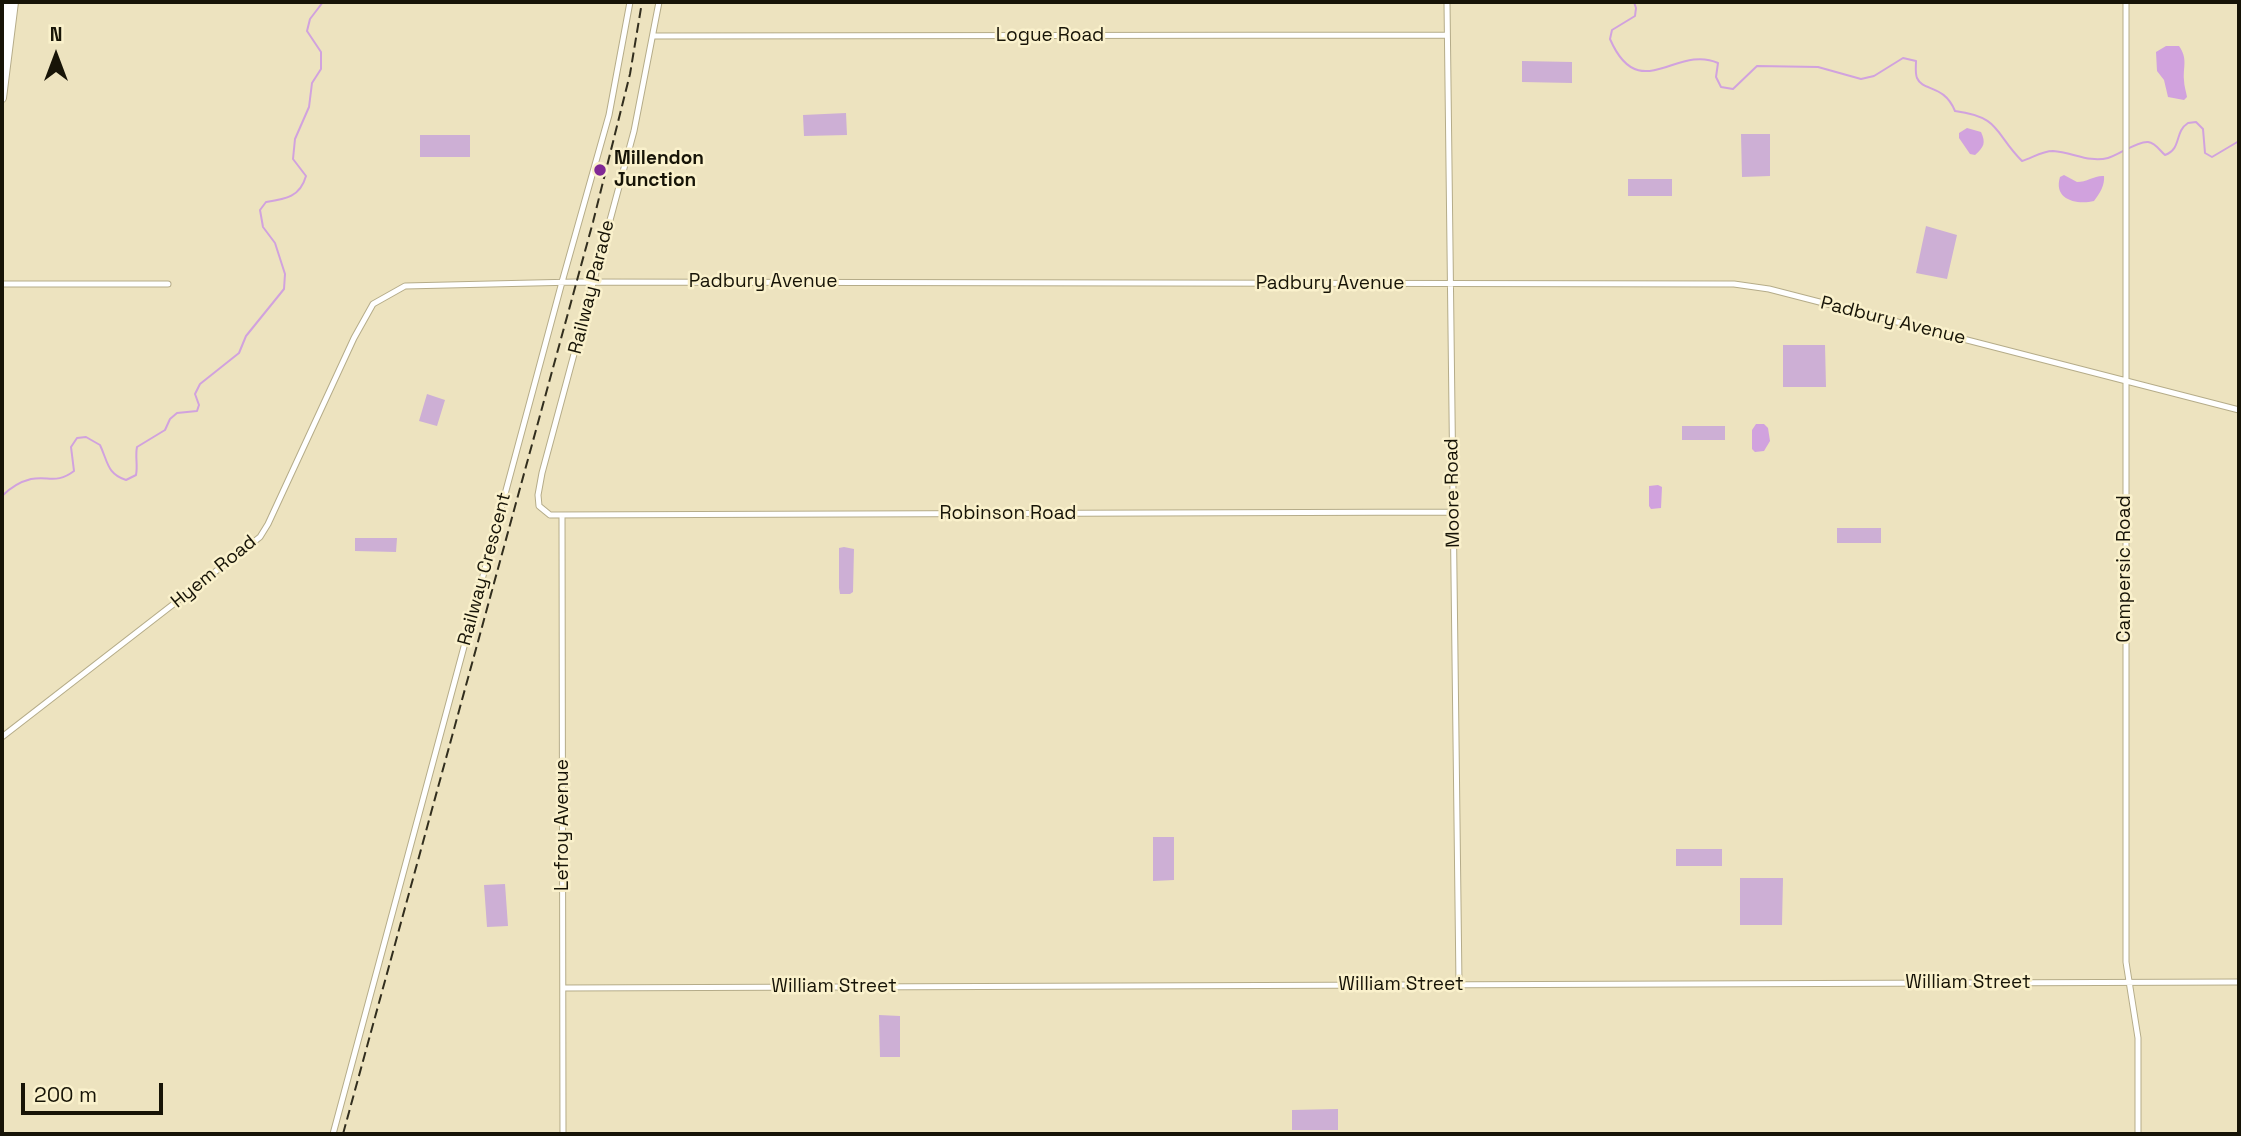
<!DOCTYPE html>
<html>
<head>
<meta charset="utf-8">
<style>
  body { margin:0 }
  #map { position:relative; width:2241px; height:1136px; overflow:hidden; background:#ede3bf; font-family:"Space Grotesk",sans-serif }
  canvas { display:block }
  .frame { position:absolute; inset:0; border:4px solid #171407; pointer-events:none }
  .north { position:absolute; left:21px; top:21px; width:70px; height:70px; -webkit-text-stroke:5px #faf1cc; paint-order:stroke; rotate:0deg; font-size:19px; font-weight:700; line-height:28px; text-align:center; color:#171407 }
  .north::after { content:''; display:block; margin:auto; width:24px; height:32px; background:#171407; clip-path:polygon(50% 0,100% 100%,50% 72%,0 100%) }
  .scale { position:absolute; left:21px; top:1083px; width:142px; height:32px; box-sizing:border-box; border:4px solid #171407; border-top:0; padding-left:9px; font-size:21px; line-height:24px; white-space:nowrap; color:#171407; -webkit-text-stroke:5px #faf1cc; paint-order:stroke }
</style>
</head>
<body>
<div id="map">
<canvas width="2241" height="1136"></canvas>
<div class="frame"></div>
<div class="north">N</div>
<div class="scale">200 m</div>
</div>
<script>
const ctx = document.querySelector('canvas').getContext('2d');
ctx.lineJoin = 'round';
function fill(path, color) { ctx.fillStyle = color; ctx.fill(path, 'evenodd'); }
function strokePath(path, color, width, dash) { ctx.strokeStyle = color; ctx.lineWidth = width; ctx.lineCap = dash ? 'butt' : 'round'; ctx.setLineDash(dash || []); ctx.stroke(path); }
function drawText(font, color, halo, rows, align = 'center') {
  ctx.font = font + ' "Space Grotesk",sans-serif'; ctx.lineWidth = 5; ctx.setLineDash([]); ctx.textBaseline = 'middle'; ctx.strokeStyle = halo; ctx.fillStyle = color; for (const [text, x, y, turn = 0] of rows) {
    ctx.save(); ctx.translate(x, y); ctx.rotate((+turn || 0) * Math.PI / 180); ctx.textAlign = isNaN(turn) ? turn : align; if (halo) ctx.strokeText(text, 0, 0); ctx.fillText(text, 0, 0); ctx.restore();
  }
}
fill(new Path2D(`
  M1522 61 1572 62V83L1522 82Z
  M846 113 847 135 804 136 803 115Z
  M1741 134H1770V176L1742 177Z
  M420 135H470V157H420Z
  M1628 179H1672V196H1628Z
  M1926 226 1957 235 1947 279 1916 273Z
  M1783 345H1825L1826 387H1783Z
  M427 394 445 400 437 426 419 421Z
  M1682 426H1725V440H1682Z
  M1837 528H1881V543H1837Z
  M355 538H397L396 552 355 551Z
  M844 547 854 549 853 592 850 594H840L839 588V548Z
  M1153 837H1174V880L1153 881Z
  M1676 849H1722V866H1676Z
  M1740 878H1783L1782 925H1740Z
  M505 884 508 926 487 927 484 885Z
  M879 1015 900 1016V1057H880Z
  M1338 1109V1130H1292V1110Z`), '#cdafd5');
fill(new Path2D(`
  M2166 46H2179C2188 59 2183 66 2184 80 2184 86 2186 91 2187 97L2184 100 2168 97 2164 80 2157 71 2156 52Z
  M1967 128 1981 132C1986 143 1984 147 1975 155L1970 154 1959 138V133Z
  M2064 175 2077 182C2087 182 2095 175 2104 176 2105 185 2100 193 2094 201 2077 205 2053 200 2060 177Z
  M1756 424H1764L1768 428 1770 441 1764 451 1755 452 1752 449V430Z
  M1658 485 1662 487 1661 508 1651 509 1649 506V486Z`), '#d1a2de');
strokePath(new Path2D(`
  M1634 2 1636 8 1635 16 1612 30 1610 39C1639 106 1676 44 1718 63L1716 77 1721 87 1733 89 1757 66 1818 67 1861 79 1874 76 1903 58 1916 61C1916 66 1915 73 1917 78 1923 92 1944 84 1955 111 2001 117 1994 133 2022 161 2032 158 2042 151 2053 151 2072 152 2089 163 2108 158 2119 155 2137 141 2148 142 2156 143 2160 151 2165 155 2182 149 2174 132 2188 123L2196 122 2203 129 2205 153 2212 157 2239 141
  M2 496C10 488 19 482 31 479 49 476 57 484 74 471L71 447 77 438 86 437 100 445C108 462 107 474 126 480L136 475C138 465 135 457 137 447L165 430 170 419 177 413 197 411 199 405 195 394 200 384 239 353 246 336 284 289 285 274 275 243 263 227 260 210 266 202C286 199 300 197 306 176L293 159 295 139 309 107 312 83 321 69V52L307 31 310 19 323 2`), '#d1a2de', 2);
const minor = new Path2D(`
  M659 2 634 131 542 473 538 495 539 506 550 515 1454 512
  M1447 2 1459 985
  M2126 2V962L2138 1038V1134
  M654 36 1447 35
  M2 284H168
  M562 515 563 1134
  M2 737 260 537 268 524 354 338 373 304 405 286 576 282 1734 284 1769 289 2239 410
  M563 988 2239 982
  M333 1134 562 282 609 115 630 2`);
const highway = new Path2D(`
  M2 51 7 2
  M2 98 14 2`);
strokePath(minor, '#b5ac89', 7);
strokePath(highway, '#b5ac89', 10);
strokePath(minor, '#fff', 5);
strokePath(highway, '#fff', 8);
strokePath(new Path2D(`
  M343 1134 593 222 630 74 642 2`), '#322e1e', 2, [10, 5]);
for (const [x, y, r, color] of [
  [600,170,7,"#802895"]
]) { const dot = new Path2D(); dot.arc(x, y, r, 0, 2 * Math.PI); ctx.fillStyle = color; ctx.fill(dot); strokePath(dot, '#faf1cc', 2.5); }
drawText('19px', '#171407', '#faf1cc', [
  ["Logue Road",1050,36],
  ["Padbury Avenue",763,282],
  ["Padbury Avenue",1330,284],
  ["Railway Parade",592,287,-76],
  ["Padbury Avenue",1893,321,14],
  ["Moore Road",1453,493,-91],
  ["Robinson Road",1008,514],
  ["Railway Crescent",485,569,-75],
  ["Campersic Road",2125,569,-90],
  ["Hyem Road",214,572,-39],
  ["Lefroy Avenue",563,825,-90],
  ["William Street",1968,983],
  ["William Street",1401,985],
  ["William Street",834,987]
]);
drawText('bold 19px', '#171407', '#faf1cc', [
  ["Millendon",614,159],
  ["Junction",614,181]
], 'left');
</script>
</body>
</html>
